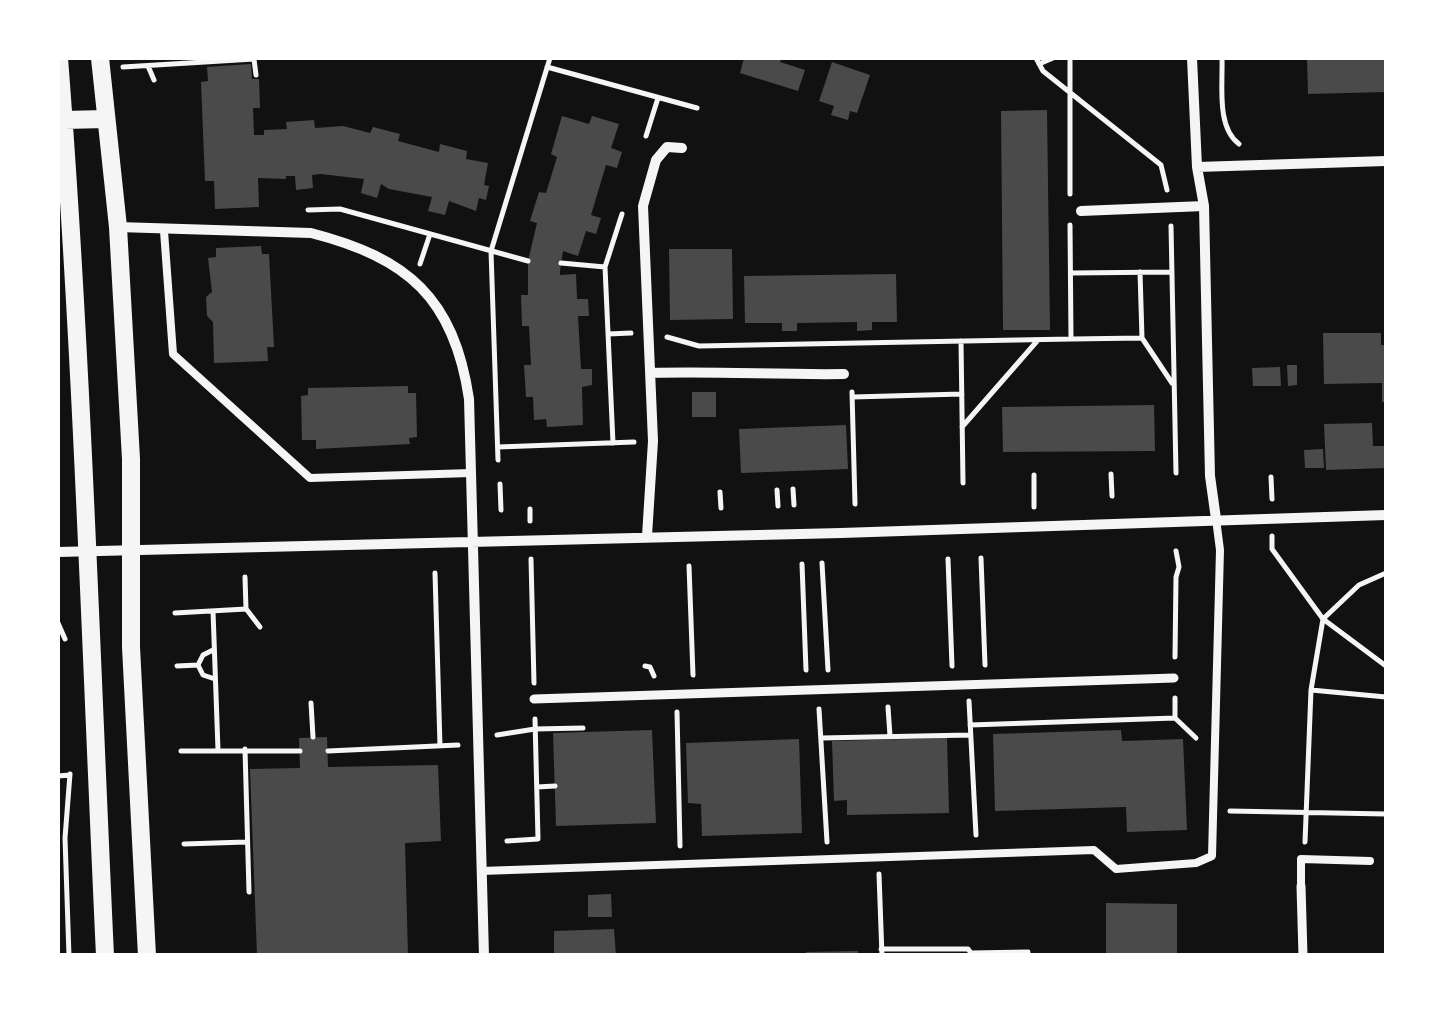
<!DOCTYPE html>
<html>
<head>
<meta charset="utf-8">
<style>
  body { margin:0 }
  #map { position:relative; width:1444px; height:1013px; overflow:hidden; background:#111; font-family:"Sofia Sans Condensed",sans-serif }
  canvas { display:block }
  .frame { position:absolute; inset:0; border:60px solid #fff; pointer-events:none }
</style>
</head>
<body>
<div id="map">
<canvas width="1444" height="1013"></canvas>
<div class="frame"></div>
</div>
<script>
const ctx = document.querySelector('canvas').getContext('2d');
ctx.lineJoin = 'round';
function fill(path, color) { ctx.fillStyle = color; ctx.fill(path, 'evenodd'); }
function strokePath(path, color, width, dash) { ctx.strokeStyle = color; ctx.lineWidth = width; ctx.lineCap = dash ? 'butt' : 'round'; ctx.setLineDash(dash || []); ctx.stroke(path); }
fill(new Path2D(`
  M744 58H782L780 62 805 70 798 91 740 73Z
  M1307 58H1386V92L1308 94Z
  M832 62 870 75 857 113 850 111 848 120 831 115 834 106 819 101Z
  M251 64 252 79H259L260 108H253L254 135H264V130L287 129 286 122 314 120 315 128 343 126 370 133 373 127 400 134 398 141 439 152 440 144 467 151 466 159 488 163 484 185 489 186 486 200 479 198 476 211 449 201 445 215 428 211 432 197 389 189 381 184 377 198 361 193 364 179 321 174 312 175 313 188 296 190 295 176H286V179L258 178 259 207 215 209 214 181H205L201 82 208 81 207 67Z
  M1047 110 1050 330H1003L1001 111Z
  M562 116 589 124 592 116 619 124 611 148 622 152 617 168 606 165 591 215 601 218 596 234 586 231 578 256 563 251 560 271V275L576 274 577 299H588L589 316H578L581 369H592V385L582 387 583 425 547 427 546 419 534 420 533 397H526L524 365H531L529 326H522L521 295H528V261L537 223 530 221 539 192 546 193 557 157 551 154Z
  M261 246 262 254H269L274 347H267L268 361 214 363 213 322 207 316 206 297 212 292 208 258 216 257V248Z
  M669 249H732L733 319 670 320Z
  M896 274 897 322H872V330L857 331V322L797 323V331H782V323H745L744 276Z
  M1323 333H1381V345H1386V402H1382V383L1324 384Z
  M1287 365H1297V385L1288 386Z
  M1280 367 1281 386H1253L1252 368Z
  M408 386V393H416L417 437 409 438 410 444 316 449V440H302L301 396 308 395V388Z
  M692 392H716V417H692Z
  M1154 405 1155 451 1003 452 1002 407Z
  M1372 423 1373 446H1386V468L1326 470 1324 424Z
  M846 425 848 469 741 473 739 429Z
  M1323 449 1324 468H1305L1304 450Z
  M652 730 656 823 556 826 553 733Z
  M1121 730 1122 741 1183 739 1187 830 1127 832 1126 807 995 811 993 734Z
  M327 737 328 767 438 765 441 841 405 843 408 956H257L250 769 300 768 299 738Z
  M947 738 949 813 847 815V800L834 801 832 741Z
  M799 739 802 833 702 836 701 804 688 803 686 743Z
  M611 894 612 917H588V895Z
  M1106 903 1177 904V956H1106Z
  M614 929 616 956H554V931Z
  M858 951V956H806V952Z`), '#4a4a4a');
strokePath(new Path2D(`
  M1036 58 1043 71 1161 165 1167 190
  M1070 58V194
  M1222 58C1223 84 1216 127 1239 144
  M1039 64 1053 58
  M148 66 154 80
  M123 67 254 59 256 75
  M547 67 697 108
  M646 136 658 98
  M308 210 340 209 528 261
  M1171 226 1176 473
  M561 263 605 267
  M420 264 430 234
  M1140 272 1142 338
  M1071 273 1172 272
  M608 334 631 333
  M667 337 699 346 1071 339 1070 225
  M1072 339 1142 338 1172 383
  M961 341 963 483
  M852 392 855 504
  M853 397 962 394
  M962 427 1038 340
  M613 443 605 267 622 214
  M498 447 634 442
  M498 460 491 251 550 58
  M1111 474 1112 496
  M1034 475V507
  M1271 477 1272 499
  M500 484 501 510
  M793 489 794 505
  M777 490 778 506
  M720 492 721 508
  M530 509V521
  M1272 536V549L1323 619 1311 690 1305 842
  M981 558 985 665
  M531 559 534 683
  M948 559 952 666
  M822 563 828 670
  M802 564 806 670
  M689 566 693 675
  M435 573 440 746
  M1386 573 1359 585 1323 619 1386 666
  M247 610 260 627
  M213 611 218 750
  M175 613 246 609 245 577
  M58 623 65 639
  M1175 657 1176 577 1179 567 1176 551
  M198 665 203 655 213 650
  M177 666 198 665 203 675 215 679
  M645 666 650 667 654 676
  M1311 690 1386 697
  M1175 698V718L1196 738
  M969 701 976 835
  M311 703 313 737
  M888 707 890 736
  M819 709 827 842
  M677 712 680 846
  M970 725 1175 718
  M497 735 535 729 583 728
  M821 738 970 735
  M245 749 249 892
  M181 751H300
  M328 751 458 745
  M58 776 70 775
  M537 787 555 786
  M1230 811 1386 814
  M507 841 538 839 535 719
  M184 844 246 842
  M879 874 882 956
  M881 949H968L971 953 1028 952V956
  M69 956 65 838 70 774`), '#f5f5f5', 5);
strokePath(new Path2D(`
  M164 231 173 354 310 478 471 473
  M481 871 1094 850 1116 869 1196 863 1212 856 1220 550 1216 519
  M1301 886V859L1370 861`), '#f5f5f5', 8);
strokePath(new Path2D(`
  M534 699 1174 678
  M1301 886 1303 956`), '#f5f5f5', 9);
strokePath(new Path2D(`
  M1192 58 1197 167 1204 206 1210 476 1216 519
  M1197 167 1386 161
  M1081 211 1204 206
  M118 227 311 233C408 258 454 298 469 399L484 956
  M651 373C716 371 779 375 844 374
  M647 536 653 441 643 206 656 160 667 147 682 148
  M58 552 841 533 1386 515`), '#f5f5f5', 10);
strokePath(new Path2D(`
  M59 58C82 356 91 656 105 956
  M100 58 118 227 131 459V647L147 956
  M64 120 106 119`), '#f5f5f5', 18);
</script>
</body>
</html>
